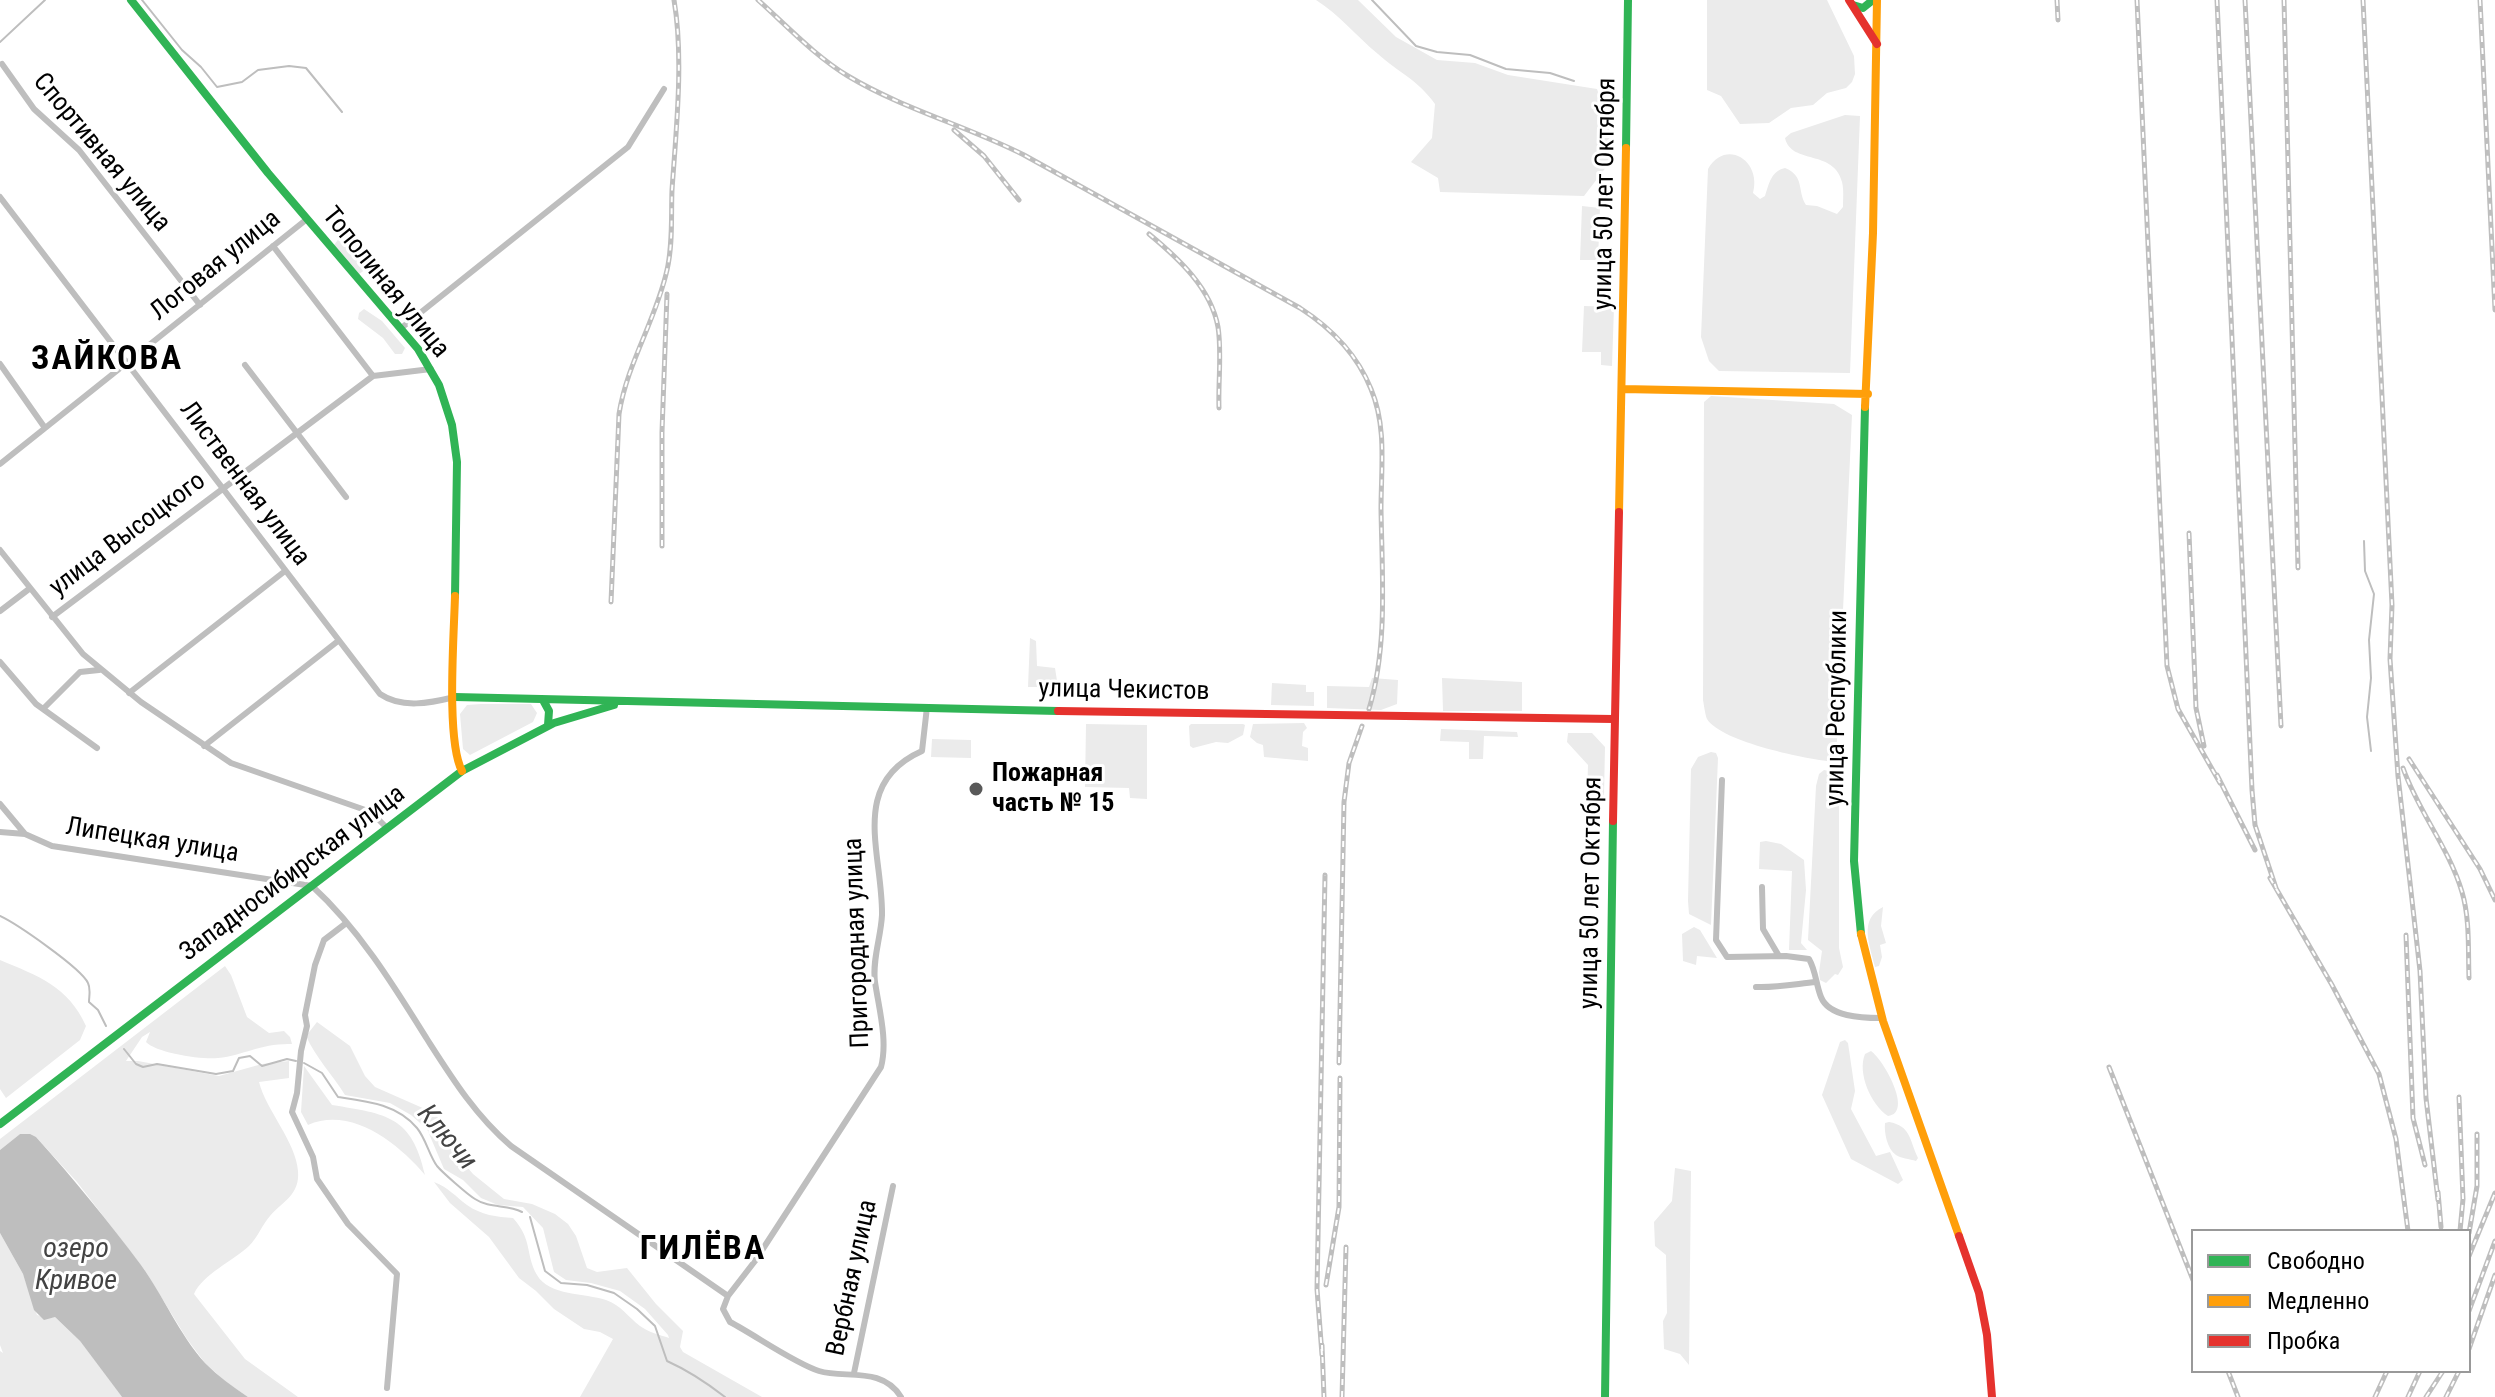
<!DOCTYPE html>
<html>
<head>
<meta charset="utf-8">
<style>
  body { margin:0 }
  #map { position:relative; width:2495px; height:1397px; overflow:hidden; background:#fff; font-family:"Roboto Condensed",sans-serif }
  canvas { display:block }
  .legend { position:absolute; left:2191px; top:1229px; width:280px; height:144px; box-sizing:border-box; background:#fff; border:2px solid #999; margin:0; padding:10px 14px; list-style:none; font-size:24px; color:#000 }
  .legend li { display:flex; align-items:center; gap:16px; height:40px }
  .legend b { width:40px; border:2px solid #999 }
</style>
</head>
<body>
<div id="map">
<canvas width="2495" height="1397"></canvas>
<ul class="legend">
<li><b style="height:10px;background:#30b455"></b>Свободно</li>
<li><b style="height:10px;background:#ff9f0a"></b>Медленно</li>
<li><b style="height:10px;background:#e5322d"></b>Пробка</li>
</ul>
</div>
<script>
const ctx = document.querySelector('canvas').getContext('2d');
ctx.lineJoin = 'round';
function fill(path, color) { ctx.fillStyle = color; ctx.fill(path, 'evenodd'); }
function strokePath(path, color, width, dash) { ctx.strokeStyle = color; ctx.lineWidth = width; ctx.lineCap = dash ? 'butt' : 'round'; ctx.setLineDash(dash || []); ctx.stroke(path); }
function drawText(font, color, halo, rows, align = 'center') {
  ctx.font = font + ' "Roboto Condensed",sans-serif'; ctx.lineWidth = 6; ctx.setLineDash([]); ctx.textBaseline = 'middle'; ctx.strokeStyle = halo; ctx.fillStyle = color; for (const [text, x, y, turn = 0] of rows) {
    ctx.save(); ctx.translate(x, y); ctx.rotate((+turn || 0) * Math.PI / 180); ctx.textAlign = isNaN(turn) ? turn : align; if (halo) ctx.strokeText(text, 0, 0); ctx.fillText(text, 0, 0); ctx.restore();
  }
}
fill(new Path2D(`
  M1316 0H1358L1396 37 1437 60 1475 63 1508 75 1597 89 1609 126 1610 162 1584 196 1440 192 1438 178 1411 162 1432 138 1435 104C1416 78 1400 74 1378 54 1356 36 1340 15 1316 0Z
  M1707 0H1827L1854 56 1855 74 1852 82 1846 88 1827 93 1813 105 1791 108 1769 123 1740 124 1721 96 1707 90Z
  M1845 115 1860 116 1850 373 1719 371 1709 361 1701 337 1708 169C1726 138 1762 161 1753 193L1760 199 1765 196C1769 184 1771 171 1785 168 1805 176 1797 191 1806 205L1817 206 1837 214 1843 207C1843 199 1844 190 1842 182 1834 149 1791 165 1785 138L1791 133Z
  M1582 206 1600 208 1598 260H1580Z
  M347 228 375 262 358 275 334 245Z
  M1584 306 1614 307 1612 366 1601 365V352H1582Z
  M364 309 382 321 405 348 402 354H395L383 338 358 319 359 313Z
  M1711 396 1834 404 1852 415 1836 762C1809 760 1721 742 1707 719 1705 714 1704 705 1703 700L1704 402Z
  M1030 638 1036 641 1037 666 1055 668 1058 687H1028Z
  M1372 678 1398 680 1397 704 1381 710 1327 708V686L1369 687Z
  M1442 678 1522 682V711H1443Z
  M1272 683 1306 685V692H1314V706L1271 705Z
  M481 704H531L537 713 533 722 470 755 463 749 460 714 467 705Z
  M1304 723 1307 728 1303 732 1302 746 1308 748V761L1264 757 1263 745 1257 743 1250 737 1253 724Z
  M1086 724 1147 725V799L1130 798 1129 788 1085 787Z
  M1191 724H1243L1245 725 1243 735 1228 743 1216 742 1193 748 1190 746 1189 726Z
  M1441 729 1517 732 1518 737 1484 736 1483 759H1469V742L1440 741Z
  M1568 733H1592L1605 747 1604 795 1599 798 1587 797 1588 765 1567 742Z
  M932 739 971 740V758L931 757Z
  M1711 752 1716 753 1718 758 1711 925 1689 914 1688 901 1691 769 1698 757Z
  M1824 770C1835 772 1838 775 1839 786V948L1843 967 1838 975 1835 974 1826 983 1820 980 1819 972 1822 951 1808 940 1816 786 1819 774Z
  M1766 841 1781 844 1804 860 1806 890 1801 943 1807 950H1789L1792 871 1759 869 1760 842Z
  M1883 907 1881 926 1886 943 1880 945 1882 957 1879 966 1875 967C1870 946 1858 919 1883 907Z
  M1694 927 1700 930 1717 958 1697 956 1696 965 1683 961 1682 934Z
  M0 960C38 976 68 986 86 1026L80 1040 6 1098 0 1089Z
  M225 966 231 975 247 1017 269 1033 284 1031 290 1037 292 1044C261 1043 245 1055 218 1058 203 1060 156 1053 146 1042L150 1032 142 1037 126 1061H138L219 1076 262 1064 289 1061V1078L259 1082C266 1110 296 1142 298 1171 300 1195 283 1201 270 1216 262 1225 258 1237 249 1246 233 1261 203 1274 194 1294L245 1359 298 1397H248L226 1382 205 1363 187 1339 144 1269 77 1182 36 1137 20 1134 0 1150V1139Z
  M317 1022 350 1046 365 1076 375 1087 434 1113 448 1130 463 1162 473 1174 504 1199 532 1204 555 1214 568 1224 576 1236 587 1268 597 1272 627 1268 656 1304 683 1331 680 1347 683 1352 762 1397H580L613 1339 600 1332 584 1329 554 1309 536 1291 519 1278 489 1237 450 1203 434 1182C449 1188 455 1196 467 1205 481 1215 497 1217 513 1218 533 1240 525 1254 537 1275 549 1296 585 1293 606 1300 621 1305 628 1317 640 1326 648 1332 660 1335 669 1338L668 1335 645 1309 620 1291 591 1283 566 1280 554 1272 543 1228 523 1207 498 1205 481 1198 463 1180 444 1169 427 1129 411 1115 390 1103 345 1095C332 1074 316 1058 306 1036Z
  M1845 1040 1848 1043 1855 1091 1851 1109 1876 1156 1890 1152 1903 1180 1898 1184 1851 1159 1822 1095 1840 1042Z
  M1871 1051C1883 1059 1914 1113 1888 1116 1871 1105 1857 1073 1865 1054Z
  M304 1066 332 1105C387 1114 412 1116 425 1175 398 1143 351 1106 308 1125L301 1112Z
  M1889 1122C1911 1126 1909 1139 1918 1158L1916 1161C1910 1159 1900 1158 1896 1155 1887 1149 1884 1132 1885 1123Z
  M1675 1168 1691 1171 1689 1365 1680 1354 1664 1349 1663 1321 1667 1313 1666 1255 1655 1246 1654 1222 1672 1201Z
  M0 1233 23 1274 37 1315 48 1318 55 1317 80 1341 122 1397H0V1351L3 1353 0 1345Z`), '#ebebeb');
fill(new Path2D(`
  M20 1134H30L36 1137C73 1178 108 1221 141 1265 164 1297 179 1334 205 1363 218 1376 233 1387 248 1397H122L80 1341 55 1317 44 1320 34 1310 23 1274 0 1233V1150Z`), '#bebebe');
strokePath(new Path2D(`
  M142 0 182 50 201 67 217 87 242 82 258 70 289 66 306 68 342 112
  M1372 0 1416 46 1437 52 1470 55 1506 69 1550 73 1574 81
  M0 42 45 0
  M2364 541 2365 571 2374 594 2369 640 2371 678 2367 717 2371 751
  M0 916C17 924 81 968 88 983 91 989 89 996 89 1002L98 1010 106 1026
  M124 1049 136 1064 143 1067 157 1064 216 1074 233 1071 239 1058 250 1056 262 1066 287 1059 296 1061
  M304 1063 322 1073 338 1097C366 1101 397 1104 417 1128 426 1139 429 1155 437 1166 442 1172 468 1195 475 1199 490 1209 507 1204 522 1212
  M530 1217 545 1271 561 1283 587 1285 614 1293 637 1309 655 1326 667 1361C687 1370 707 1383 725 1397`), '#bebebe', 2);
strokePath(new Path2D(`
  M2 64 34 109 79 150 200 305
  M0 197 380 694C402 709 430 703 455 697
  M273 246 373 376
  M400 329 628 147 664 89
  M0 364 45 428
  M245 365 346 497
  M0 464 307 219
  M0 550 83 654 141 702 231 763 371 812 387 828
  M0 611 29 589
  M52 617 373 376 431 369
  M0 662 36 704 97 748
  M129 693 285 571
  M43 709 80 672 99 670
  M204 746 338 641
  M1722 780 1716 940 1727 957 1786 956 1809 959C1816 971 1816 985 1821 997 1829 1017 1862 1018 1881 1018
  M0 804 25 834 52 846 312 886C359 929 394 986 427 1039 452 1078 475 1115 511 1146L728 1296
  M0 832 25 834
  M1762 887 1763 929 1779 956
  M345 924 324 940 315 965 305 1015 307 1026 301 1051 297 1093 292 1112 313 1157 317 1179 348 1224 397 1274 387 1388
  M1756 987C1776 988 1796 984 1816 982
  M854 1373 893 1186
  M901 1397C882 1366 845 1379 819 1371 794 1363 755 1335 730 1322L723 1309 728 1296 755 1261 881 1067C888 1041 879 1009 875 982 872 960 881 937 882 915 883 854 848 784 922 751L927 707`), '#bebebe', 6);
strokePath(new Path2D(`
  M131 0 268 173 418 349 439 385 452 425 457 462 455 596
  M1853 5 1863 8 1873 0
  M1626 148 1628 0
  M455 697 1058 711
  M543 700 549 711 548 725
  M1861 934 1854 861 1865 407
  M0 1124 462 771 554 723 614 705
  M1605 1397 1613 821`), '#30b455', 8);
strokePath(new Path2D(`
  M1623 389 1868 394
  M1865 407 1873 233 1877 0
  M1619 512 1626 148
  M455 596C454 635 446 741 462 771
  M1861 934 1883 1021 1959 1236`), '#ff9f0a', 8);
strokePath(new Path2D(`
  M1849 0 1877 44
  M1058 711 1613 719
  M1613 821 1619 512
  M1959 1236 1979 1293 1987 1335 1992 1397`), '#e5322d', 8);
const rail = new Path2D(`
  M758 0C787 26 815 56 848 76 903 109 967 126 1024 155L1300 308C1331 328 1357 354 1371 389 1387 427 1381 469 1381 509 1382 575 1388 646 1369 709
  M2057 0 2058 20
  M2137 0 2167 666 2178 709 2220 783
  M2217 0 2252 790 2255 825 2276 888
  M2245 0 2281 726
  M2284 0 2298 568
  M2363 0 2392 605 2390 659 2398 776 2420 971 2426 1098 2438 1200
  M2480 0 2495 310
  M954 130 984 156 1019 200
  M1149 234C1178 258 1211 288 1218 327 1222 352 1218 382 1219 408
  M2189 533 2196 708 2204 746
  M662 546V432L667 294
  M611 602 619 414C627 363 656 320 667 270 673 244 671 216 672 190 676 131 684 58 674 0
  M2409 759 2480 869 2495 900
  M2403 768C2418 811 2449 848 2462 892 2470 919 2468 950 2469 978
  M2217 775 2255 850
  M2270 878 2332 985 2379 1074 2396 1139 2408 1231
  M2406 935 2413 1118 2425 1165
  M1339 1063 1344 802 1349 763 1362 726
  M2109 1067 2193 1280
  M2459 1097 2463 1199 2460 1231
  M2438 1192 2441 1227
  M2469 1233 2477 1186V1134
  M2469 1256 2495 1193
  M1326 1285 1339 1207 1340 1078
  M2469 1311 2495 1241
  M1322 1345 1324 1397
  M2469 1349 2495 1275
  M1322 1355 1317 1289 1325 875
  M2228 1371 2238 1397
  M1342 1397 1346 1247
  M2375 1397 2387 1371
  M2408 1397 2420 1371
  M2426 1397 2443 1371
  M2446 1397 2459 1371`);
strokePath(rail, '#bebebe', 5);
strokePath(rail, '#fff', 2, [6]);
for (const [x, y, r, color] of [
  [976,789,8,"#595959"]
]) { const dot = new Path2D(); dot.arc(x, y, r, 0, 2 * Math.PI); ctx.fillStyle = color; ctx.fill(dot); strokePath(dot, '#fff', 3); }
drawText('26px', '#000', '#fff', [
  ["Спортивная улица",101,153,50],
  ["улица 50 лет Октября",1606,194,-89],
  ["Логовая улица",216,266,-39],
  ["Тополиная улица",385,283,51],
  ["Лиственная улица",244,484,53],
  ["улица Высоцкого",128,535,-37],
  ["улица Чекистов",1124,691,1],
  ["улица Республики",1838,708,-89],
  ["Липецкая улица",152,841,9],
  ["Западносибирская улица",293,874,-37],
  ["улица 50 лет Октября",1592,893,-89],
  ["Пригородная улица",858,943,-92],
  ["Вербная улица",853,1278,-78]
]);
drawText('bold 26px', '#000', '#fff', [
  ["Пожарная",992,774],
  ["часть № 15",992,804]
], 'left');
drawText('italic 28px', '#434343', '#fff', [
  ["Ключи",446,1138,50],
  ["озеро",76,1250],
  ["Кривое",76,1282]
]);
ctx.letterSpacing = '2px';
drawText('bold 34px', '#000', '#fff', [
  ["ЗАЙКОВА",107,360],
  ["ГИЛЁВА",703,1250]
]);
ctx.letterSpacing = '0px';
</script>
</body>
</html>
